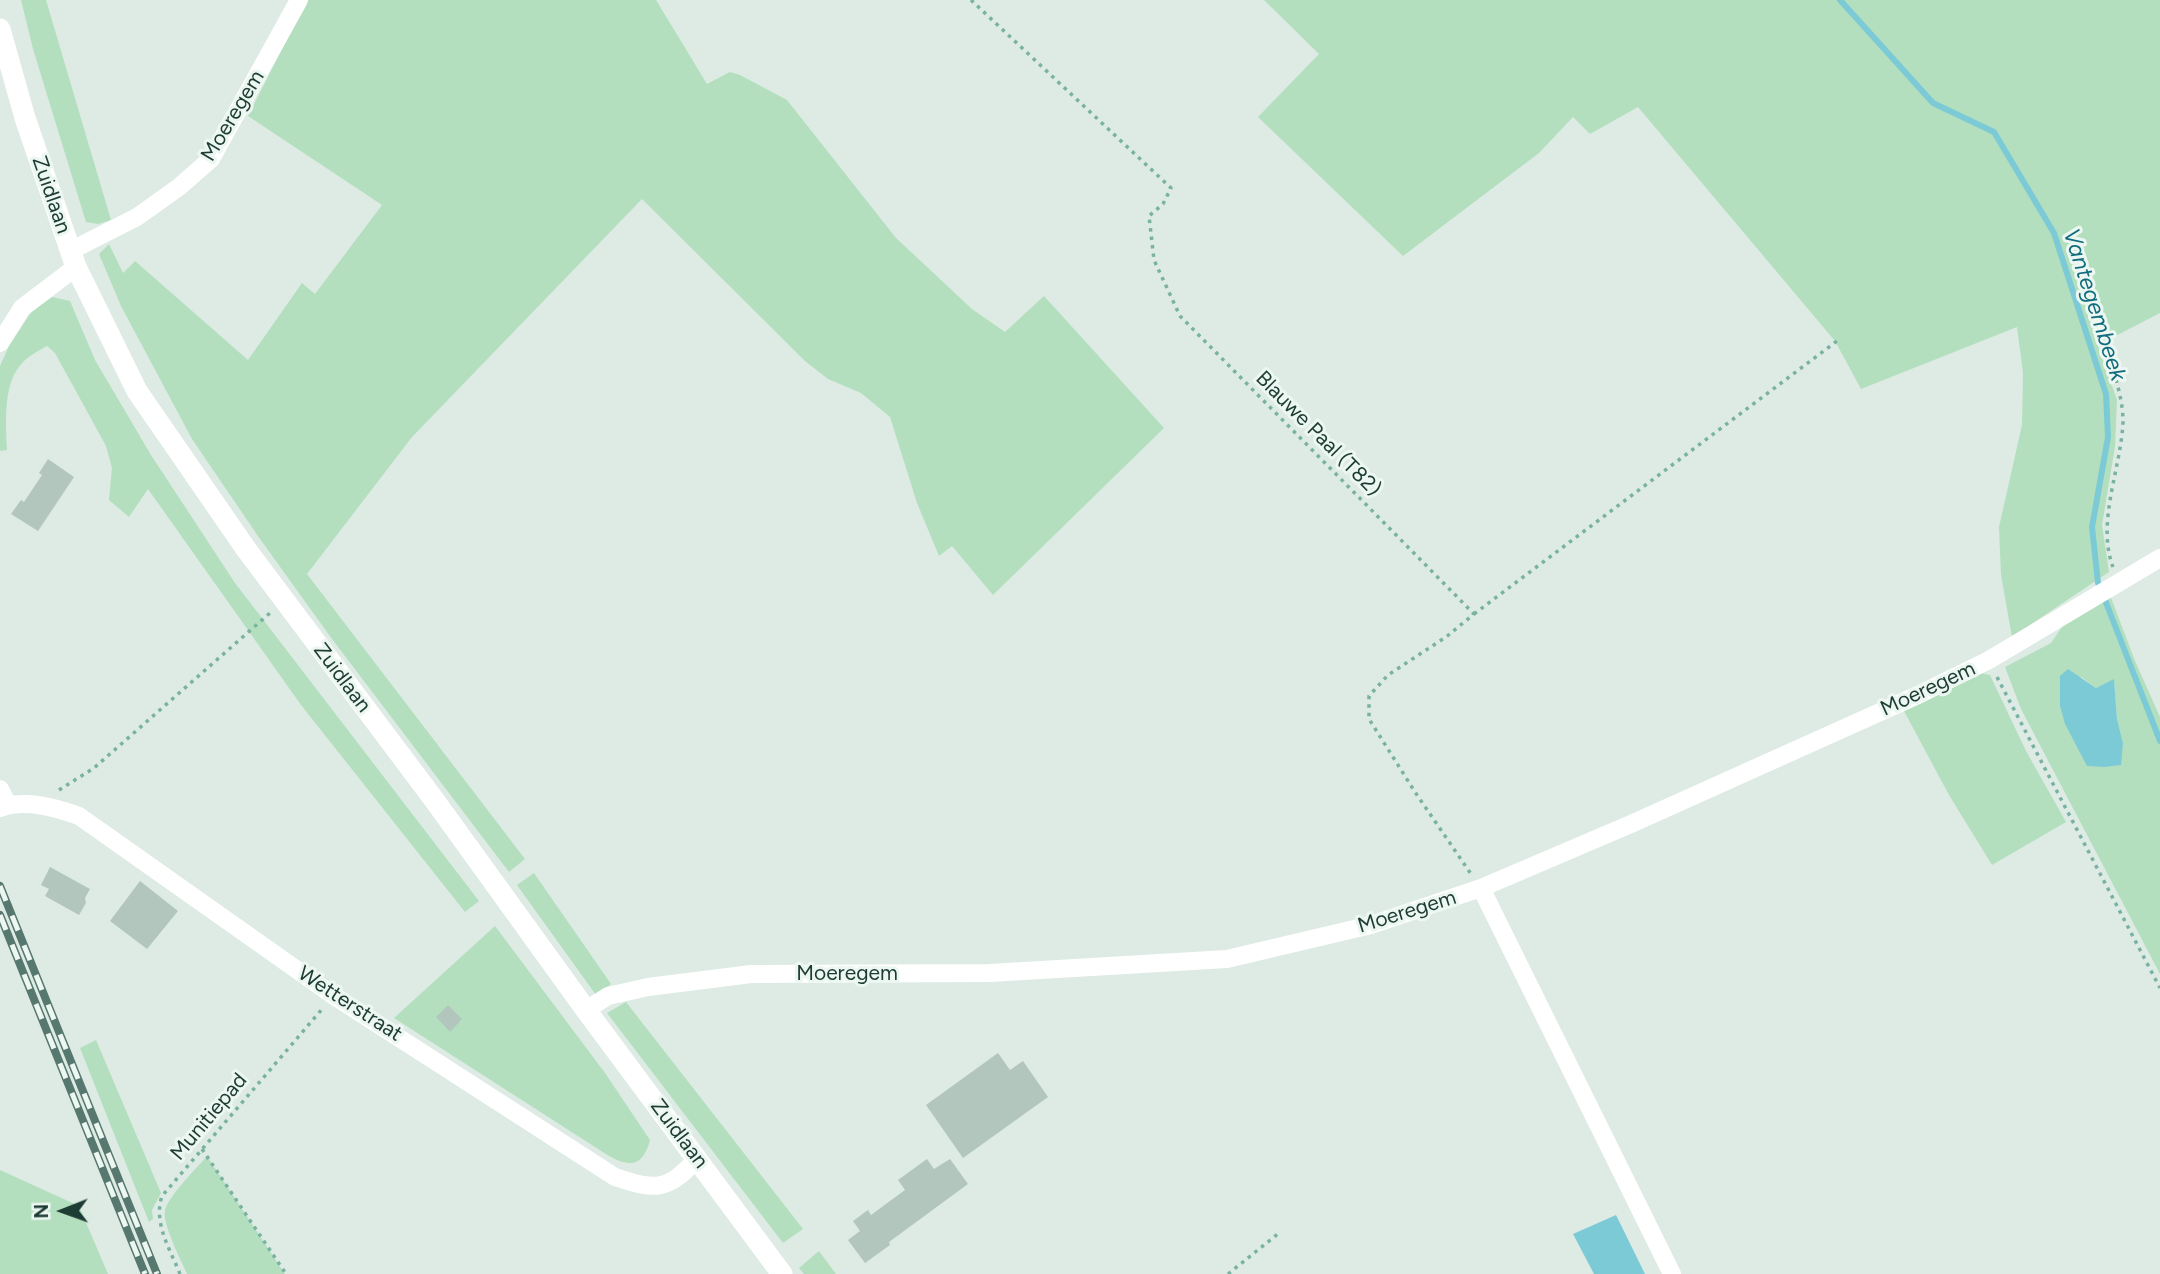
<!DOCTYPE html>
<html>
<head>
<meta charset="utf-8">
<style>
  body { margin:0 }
  #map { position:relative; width:2160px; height:1274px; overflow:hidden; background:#ddebe4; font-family:Figtree,sans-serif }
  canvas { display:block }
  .north { position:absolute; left:28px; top:1176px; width:70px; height:70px; -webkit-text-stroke:5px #edf7f2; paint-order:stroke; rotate:269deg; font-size:19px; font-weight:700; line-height:28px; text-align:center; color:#1d3c33 }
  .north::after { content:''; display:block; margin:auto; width:24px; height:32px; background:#1d3c33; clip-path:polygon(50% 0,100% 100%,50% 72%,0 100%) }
</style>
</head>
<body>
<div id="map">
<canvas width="2160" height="1274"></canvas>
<div class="north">N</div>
</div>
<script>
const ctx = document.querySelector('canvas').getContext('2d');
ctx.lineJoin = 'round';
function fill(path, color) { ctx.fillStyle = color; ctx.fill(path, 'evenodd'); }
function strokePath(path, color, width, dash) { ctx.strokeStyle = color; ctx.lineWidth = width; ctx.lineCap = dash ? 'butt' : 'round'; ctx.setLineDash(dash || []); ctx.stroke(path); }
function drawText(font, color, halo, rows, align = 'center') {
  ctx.font = font + ' Figtree,sans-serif'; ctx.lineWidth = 6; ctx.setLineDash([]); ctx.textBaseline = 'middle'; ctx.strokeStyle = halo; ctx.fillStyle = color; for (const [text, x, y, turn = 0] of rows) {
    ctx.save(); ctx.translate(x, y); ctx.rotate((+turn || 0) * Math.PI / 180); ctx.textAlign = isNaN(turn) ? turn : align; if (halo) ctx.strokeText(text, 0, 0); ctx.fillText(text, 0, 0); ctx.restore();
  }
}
fill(new Path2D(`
  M21 0H46L111 220 98 224 86 222 33 49Z
  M307 0H656L707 84 730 72 740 75 787 100 896 238 972 309 1005 332 1044 296 1164 428 993 595 952 546 939 556 917 503 890 417 861 393 828 379 805 361 642 199 412 437 307 574 525 859 509 872 332 639 260 539 192 439 121 306 99 254 109 244 123 273 135 261 248 360 302 283 315 294 382 205 248 116Z
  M1264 0H2160V313L2098 345 2117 400 2115 447 2102 525 2109 572 2012 637 2001 575 1999 527 2022 425 2023 373 2017 327 1861 389 1835 341 1638 107 1590 134 1573 117 1539 153 1403 256 1258 117 1319 54Z
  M52 297 70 301 95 360 151 455 235 583 479 901 465 912 301 705 148 489 129 517 109 500 112 468 106 446 55 353 47 346C40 350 30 355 24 361 2 382 6 422 7 450L0 451V366L9 346 32 311Z
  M2110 595 2135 661 2160 717V974L2021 709 2005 667 2051 643 2066 621ZM2080 676 2096 688 2114 680 2117 719 2123 743Z
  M1980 673 1990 675 2026 751 2066 822 1992 865 1949 795 1904 711Z
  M534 873 611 984 596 995 517 885Z
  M495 926 605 1073 650 1140C643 1166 631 1168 609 1156L394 1018Z
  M626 1002 796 1220 803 1229 783 1243 607 1013Z
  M96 1040 161 1193 152 1210 153 1219 149 1222 80 1048Z
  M207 1156 285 1274H187C181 1260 162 1224 165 1210 170 1194 196 1169 207 1156Z
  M0 1170 79 1206 108 1274H0Z
  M819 1251 836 1274H804L799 1268Z`), '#b3dfbe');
fill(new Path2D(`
  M2068 669 2096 688 2114 679 2117 719 2123 743 2121 765 2104 767 2087 766 2065 724 2060 706V676Z
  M1616 1215 1645 1274H1594L1573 1234Z`), '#7dcad7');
strokePath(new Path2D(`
  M1840 0 1933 103 1994 132 2054 233 2106 394 2108 437 2092 527 2098 583
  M2103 595 2160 741`), '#7dcad7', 6);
fill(new Path2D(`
  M48 459 74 477 38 531 11 514 21 500 24 502 42 475 39 473Z
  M50 867 90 889 85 898 86 903 79 915 45 896 49 889 41 885Z
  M140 881 178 911 147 949 110 921Z
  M448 1005 462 1019 450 1032 436 1017Z
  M998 1053 1010 1070 1023 1061 1048 1097 963 1158 926 1105Z
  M927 1159 934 1169 950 1159 968 1184 889 1242 890 1245 865 1263 848 1240 860 1231 853 1221 868 1210 871 1215 905 1190 898 1180Z`), '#b2c6bd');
strokePath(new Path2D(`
  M971 0 1171 188 1163 204 1149 216 1154 260 1180 316 1474 614 1446 637 1388 675 1369 696V719L1415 792 1471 874
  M2106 347C2113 371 2123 396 2123 422 2121 469 2096 522 2113 567
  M1474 614 1837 341
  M1997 677 2160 988
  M59 790 94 768 270 613
  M202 1149 286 1274
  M180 1274C170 1249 153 1223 162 1196L323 1008
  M1228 1274 1279 1233`), '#79b2a0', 3.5, [3.5, 5]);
strokePath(new Path2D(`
  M70 251 137 217 179 187 211 159 299 0
  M0 343 22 308 76 267
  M0 789 8 805
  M0 808C25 799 54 807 79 816L334 996 615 1177C657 1191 667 1191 698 1158
  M1481 888 1672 1274
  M586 1010 608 996 648 987 751 974 990 973 1227 959 1371 925 1481 888 1631 824 1918 695 1989 660 2160 558`), '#fff', 18);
strokePath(new Path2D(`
  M0 29 25 118 76 267 137 391 246 549 435 801 586 1010 782 1274`), '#fff', 21);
const rail = new Path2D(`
  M0 886 157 1274
  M0 915 145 1274`);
strokePath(rail, '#57786f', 8);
strokePath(rail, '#edf7f2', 5, [16]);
drawText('21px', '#1d3c33', '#edf7f2', [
  ["Moeregem",233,116,-59],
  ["Zuidlaan",51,195,71],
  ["Blauwe Paal (T82)",1318,434,45],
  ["Zuidlaan",342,678,53],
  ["Moeregem",1928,689,-25],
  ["Moeregem",1407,912,-17],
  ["Moeregem",847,974],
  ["Wetterstraat",350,1004,33],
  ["Munitiepad",209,1117,-50],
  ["Zuidlaan",679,1134,53]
]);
drawText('italic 23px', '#116c7d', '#edf7f2', [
  ["Vantegembeek",2094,305,72]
]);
</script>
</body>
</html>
